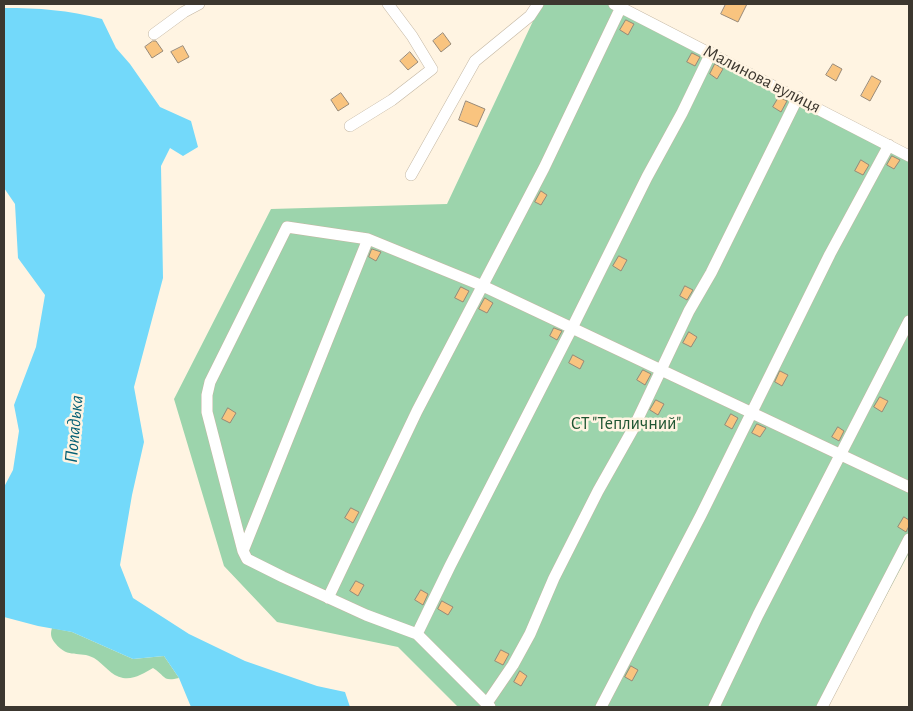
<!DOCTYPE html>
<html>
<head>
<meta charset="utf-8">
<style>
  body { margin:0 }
  #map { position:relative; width:913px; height:711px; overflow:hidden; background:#fff4e2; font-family:"Alegreya Sans",sans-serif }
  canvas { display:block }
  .frame { position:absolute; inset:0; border:5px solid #3c372f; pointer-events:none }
</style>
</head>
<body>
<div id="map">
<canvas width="913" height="711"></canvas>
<div class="frame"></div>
</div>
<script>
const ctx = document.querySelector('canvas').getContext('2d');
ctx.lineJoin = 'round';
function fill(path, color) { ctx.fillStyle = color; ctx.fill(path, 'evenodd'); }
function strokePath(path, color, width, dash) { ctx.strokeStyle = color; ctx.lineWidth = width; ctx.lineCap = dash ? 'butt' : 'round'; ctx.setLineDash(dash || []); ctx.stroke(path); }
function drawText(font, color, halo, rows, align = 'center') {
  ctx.font = font + ' "Alegreya Sans",sans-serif'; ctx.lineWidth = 5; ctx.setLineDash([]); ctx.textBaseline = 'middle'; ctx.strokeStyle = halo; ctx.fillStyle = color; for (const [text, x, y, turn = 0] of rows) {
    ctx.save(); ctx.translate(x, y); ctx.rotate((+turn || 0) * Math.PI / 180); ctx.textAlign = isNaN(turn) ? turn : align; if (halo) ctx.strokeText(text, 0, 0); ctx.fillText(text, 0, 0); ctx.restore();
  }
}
fill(new Path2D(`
  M541 4H618L909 153V553L827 707H458L398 647 277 622 224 566 174 399 271 209 447 204Z
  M52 628 72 632 133 659 164 656 179 678C162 682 166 676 153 668 144 673 134 680 123 678 111 676 104 664 94 658 79 650 69 660 55 643 51 638 50 634 52 628Z`), '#9cd4ac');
fill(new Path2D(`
  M4 8C39 8 68 10 102 19L116 48 130 64 160 107 191 121 198 147 183 156 170 148 161 166 163 278 134 387 144 442 132 495 120 565 133 598 189 634 245 661 317 686 345 692 350 707H191L179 678 164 656 133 659 72 632 38 626 4 617V487L13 470 19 431 14 405 36 347 45 295 18 258 15 204 4 188Z`), '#73d9fa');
const building = new Path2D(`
  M726 4H747L738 22 721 14Z
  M626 20 634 24 628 35 620 30Z
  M443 33 451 44 441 52 433 41Z
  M153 41H156L163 51 152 58 145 47Z
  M183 46 189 57 178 63 171 52Z
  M410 52 418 62 408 70 400 61Z
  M692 53 700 57 695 66 687 62Z
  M715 64 723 69 717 79 710 74Z
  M833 64 842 69 836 81 826 75Z
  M872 76 881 81 870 101 861 96Z
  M341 93 349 104 338 111 331 100Z
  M779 97 787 101 781 112 773 107Z
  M466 101 485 109 477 127 459 120Z
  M892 156 900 160 894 169 887 165Z
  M861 160 869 165 863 175 855 171Z
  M541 191 547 195 541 205 535 202Z
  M372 249 381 252 376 261 369 257Z
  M619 256 627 260 621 271 613 266Z
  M685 286 693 290 687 300 680 296Z
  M461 287 469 291 463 302 455 298Z
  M485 298 493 303 487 313 479 309Z
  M554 328 562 331 557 340 550 336Z
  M689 332 697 337 691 347 683 343Z
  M573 355 584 361 580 369 569 363Z
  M643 370 651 374 645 385 637 380Z
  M780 371 788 375 782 386 775 382Z
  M880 397 888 401 882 412 874 407Z
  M656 400 664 404 658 415 650 410Z
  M228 408 236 413 230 423 222 419Z
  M731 414 738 418 732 429 725 425Z
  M757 424 766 428 760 437 752 433Z
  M838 427 844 431 839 441 832 437Z
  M351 508 359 512 353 523 345 518Z
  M904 517 909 520V526L906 532 898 527Z
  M356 581 364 585 358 596 350 591Z
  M421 590 428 594 423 605 415 600Z
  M442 601 453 607 448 615 438 609Z
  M501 650 509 654 503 665 495 661Z
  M631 666 638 670 632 681 625 677Z
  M520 671 527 676 521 686 514 682Z`);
fill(building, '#f9c47f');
strokePath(building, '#988977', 1);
const minor = new Path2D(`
  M614 4 909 156
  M154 34 184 12 199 4
  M350 126 392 100 432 69 412 36 388 4
  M411 175 475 61 530 16 538 4
  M243 551 368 239
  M328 598 417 411 544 168 621 7
  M417 634 366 615 283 577 247 559 243 551 207 412V395L210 382 287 227 368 239 483 286 909 487
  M487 703 513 665 530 634 554 578 598 491 633 429 689 311 711 273 798 97
  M490 707 417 634 450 566 572 328 647 177 682 113 711 53
  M601 707 701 515 830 254 889 145
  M714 707 758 615 909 321
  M822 707 909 539`);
strokePath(minor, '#c3b6a2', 12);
strokePath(minor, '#fff', 11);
drawText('18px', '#3c372f', '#fff4e2', [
  ["Малинова вулиця",762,79,27]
]);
drawText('18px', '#1f5532', '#fff4e2', [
  ["СТ \"Тепличний\"",626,424]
]);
drawText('italic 19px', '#045f74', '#fff4e2', [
  ["Попадька",74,429,-85]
]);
</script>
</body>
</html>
